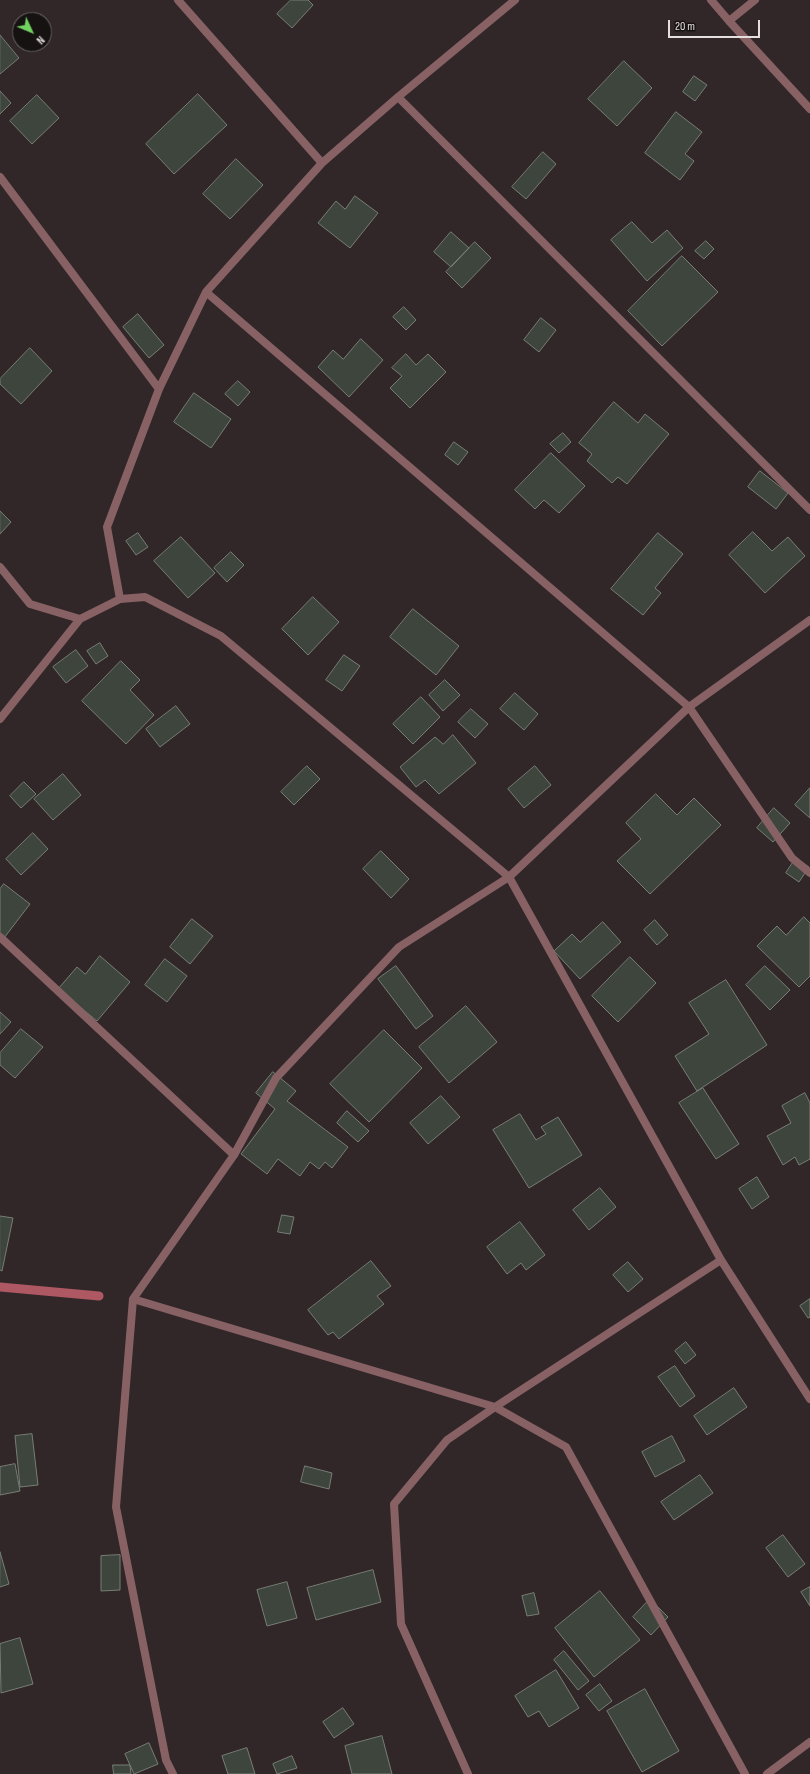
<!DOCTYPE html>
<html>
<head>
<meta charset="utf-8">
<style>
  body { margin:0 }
  #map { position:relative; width:810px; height:1774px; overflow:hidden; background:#312728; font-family:"Sofia Sans Condensed",sans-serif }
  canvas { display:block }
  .north { position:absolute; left:12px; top:12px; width:40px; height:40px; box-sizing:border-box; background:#161212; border:1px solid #696464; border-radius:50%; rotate:134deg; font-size:11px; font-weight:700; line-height:16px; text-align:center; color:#e6dfe0 }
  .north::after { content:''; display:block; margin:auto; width:14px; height:18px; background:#70d35f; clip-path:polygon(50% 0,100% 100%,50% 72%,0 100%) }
  .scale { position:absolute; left:668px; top:20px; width:92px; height:18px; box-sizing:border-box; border:2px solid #e6dfe0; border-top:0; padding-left:5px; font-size:12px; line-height:14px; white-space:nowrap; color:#e6dfe0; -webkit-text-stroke:3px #161212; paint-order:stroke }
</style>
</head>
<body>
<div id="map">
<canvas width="810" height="1774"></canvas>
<div class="north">N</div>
<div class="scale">20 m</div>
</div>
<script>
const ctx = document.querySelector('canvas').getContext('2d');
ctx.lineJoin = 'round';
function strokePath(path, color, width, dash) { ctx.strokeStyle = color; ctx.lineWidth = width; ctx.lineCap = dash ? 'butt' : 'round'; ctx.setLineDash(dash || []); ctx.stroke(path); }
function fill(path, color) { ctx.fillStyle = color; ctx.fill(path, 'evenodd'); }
strokePath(new Path2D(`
  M0 1287 99 1296`), '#ae5863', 9);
const building = new Path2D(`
  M291 0H308L313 5 292 28 277 14Z
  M0 35 19 58 0 74Z
  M624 61 652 88 617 126 588 99Z
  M694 76 707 85 695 101 683 92Z
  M0 91 11 103 0 114Z
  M198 94 227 125 174 174 146 144Z
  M37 95 59 118 32 144 10 121Z
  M676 112 702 132 685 154 694 161 680 180 645 153Z
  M543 152 556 164 526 199 512 187Z
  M236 159 263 185 230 219 203 194Z
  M355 196 378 213 350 248 318 223 336 201 345 209Z
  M632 222 652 243 667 230 683 248 647 281 611 240Z
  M451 232 469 248 451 267 434 252Z
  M706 241 714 249 704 259 695 251Z
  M475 242 491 258 462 288 446 272Z
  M682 256 718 292 662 346 628 311Z
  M404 307 416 320 406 330 393 317Z
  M138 314 164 345 149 358 123 327Z
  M541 318 556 330 539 352 524 340Z
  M361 339 383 360 349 397 318 367 333 350 343 359Z
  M30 348 52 371 21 404 0 384V379Z
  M406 354 416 365 428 354 446 372 410 408 390 388 402 376 392 368Z
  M238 381 250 392 238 406 225 394Z
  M194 393 231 419 211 448 174 422Z
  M614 402 638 423 645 414 669 434 627 484 618 477 612 483 587 461 592 454 579 443Z
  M563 433 571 442 559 453 550 444Z
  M454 442 468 452 458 465 445 455Z
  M551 453 585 486 559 513 544 500 535 509 515 490Z
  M760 471 788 493 776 509 748 487Z
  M0 511 11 522 0 534Z
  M753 532 772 551 788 537 805 556 765 593 729 555Z
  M138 533 148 547 136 555 126 541Z
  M658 533 683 554 655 588 661 593 643 615 611 589Z
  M181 537 215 573 188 598 154 561Z
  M231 552 244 565 227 582 214 568Z
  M313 597 339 622 308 655 282 629Z
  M413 609 459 646 436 675 390 637Z
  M100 643 108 656 96 664 87 651Z
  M76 650 88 666 66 683 53 667Z
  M344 655 360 666 342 691 326 680Z
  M121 661 140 680 130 690 154 715 126 744 82 701Z
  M445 680 460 695 443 711 429 695Z
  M515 693 538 714 524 730 500 709Z
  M421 697 440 717 413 744 393 724Z
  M176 706 190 724 160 747 146 729Z
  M471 709 488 724 475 738 458 722Z
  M453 735 476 763 439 794 425 780 416 787 400 767 435 737 443 744Z
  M307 766 320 779 294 805 281 792Z
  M535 766 551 785 524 808 508 789Z
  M63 774 81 795 53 820 34 799Z
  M24 782 36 794 21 808 10 796Z
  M810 788V818L795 805Z
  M656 794 677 815 694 798 721 825 650 894 617 861 641 839 626 823Z
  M774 808 790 823 773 842 757 828Z
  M33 833 48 849 21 875 6 859Z
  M381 851 409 879 391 898 363 869Z
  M796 858 809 867 799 882 786 873Z
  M4 884 30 904 4 938 0 935V889Z
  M804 917 810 923V976L799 987 757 946 777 926 786 935Z
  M192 919 213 936 190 964 170 947Z
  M655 920 668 935 657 945 644 930Z
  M603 922 621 942 580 979 554 951 572 934 580 942Z
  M100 956 130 982 97 1021 58 989 77 967 85 974Z
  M630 957 656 983 618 1022 592 996Z
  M165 959 187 976 167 1002 145 985Z
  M396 966 433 1016 416 1029 378 979Z
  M765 966 790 990 770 1010 746 985Z
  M726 980 767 1045 697 1091 675 1056 709 1034 689 1003Z
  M466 1006 497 1042 449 1083 419 1047Z
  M0 1012 11 1022 0 1034Z
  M21 1029 43 1047 15 1078 0 1065V1053Z
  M384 1030 422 1068 369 1122 330 1084Z
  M273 1072 296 1091 287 1101 348 1147 332 1168 325 1162 319 1169 310 1162 300 1176 278 1159 267 1174 241 1154 275 1109 256 1093Z
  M703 1088 739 1144 716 1159 679 1103Z
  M805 1093 810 1103V1159L799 1165 795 1157 783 1165 767 1136 791 1123 782 1106Z
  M441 1096 460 1117 428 1144 410 1123Z
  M347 1111 369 1131 358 1142 337 1123Z
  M520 1114 536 1140 546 1134 541 1127 558 1117 582 1155 529 1188 493 1130Z
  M757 1177 769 1197 752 1209 739 1189Z
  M600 1188 616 1207 589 1230 573 1210Z
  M282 1215 294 1217 290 1234 278 1232Z
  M0 1216 13 1218 2 1271 0 1270Z
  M520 1222 545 1255 526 1270 521 1263 507 1274 487 1247Z
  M371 1261 391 1286 377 1296 384 1304 339 1339 333 1332 328 1335 308 1310Z
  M628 1262 643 1279 628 1292 613 1275Z
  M810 1299V1317L808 1318 800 1306Z
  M686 1342 696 1355 685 1364 675 1351Z
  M675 1366 695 1396 680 1407 658 1377Z
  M734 1388 747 1407 707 1435 694 1416Z
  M32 1434 38 1485 20 1487 15 1436Z
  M672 1436 685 1461 655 1477 642 1452Z
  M15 1464 20 1491 0 1495V1467Z
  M305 1466 332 1473 329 1489 301 1482Z
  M700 1475 713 1493 674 1520 661 1502Z
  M783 1535 805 1564 788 1577 766 1548Z
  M0 1552 9 1584 0 1587Z
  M120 1555V1590L101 1591V1556Z
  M373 1570 381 1602 316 1620 307 1588Z
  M287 1582 297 1618 267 1626 257 1590Z
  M810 1587V1606L801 1592Z
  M600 1591 640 1640 594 1677 555 1628Z
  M534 1593 539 1614 527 1616 522 1596Z
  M650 1599 668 1617 651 1635 633 1617Z
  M20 1638 33 1684 1 1693 0 1644Z
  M564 1651 589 1681 578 1690 554 1660Z
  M556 1670 579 1708 549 1727 539 1711 528 1717 515 1696Z
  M600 1684 612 1701 599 1711 586 1695Z
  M645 1689 679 1751 642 1772 607 1711Z
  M343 1708 354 1724 334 1738 323 1722Z
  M382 1736 392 1774H352L345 1746Z
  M149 1743 158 1764 134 1774 125 1754Z
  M247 1748 255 1774H228L222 1756Z
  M292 1756 297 1768 277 1774 273 1764Z
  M113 1765H130L131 1774H114Z`);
fill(building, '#3e453d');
strokePath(building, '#777e76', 1);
strokePath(new Path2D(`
  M689 707 792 858 810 873`), '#886165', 8);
strokePath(new Path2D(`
  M178 0 322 163
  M711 0 729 21 810 109
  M729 21 755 0
  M398 97 810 510
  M0 177 159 389
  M206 292 689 707
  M0 567 30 604 80 619 120 599 145 597 221 636 509 877 721 1260 810 1399
  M120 599 107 527 159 389 206 292 322 163 398 97 515 0
  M0 719 80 619
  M0 937 234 1155
  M133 1299 495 1407 566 1447 745 1774
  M173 1774 166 1760 116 1507 133 1299 234 1155 276 1078 399 947 509 877 689 707 810 620
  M468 1774 401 1624 394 1504 447 1440 495 1407 721 1260
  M767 1774 810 1742`), '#886165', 8);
</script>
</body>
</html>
